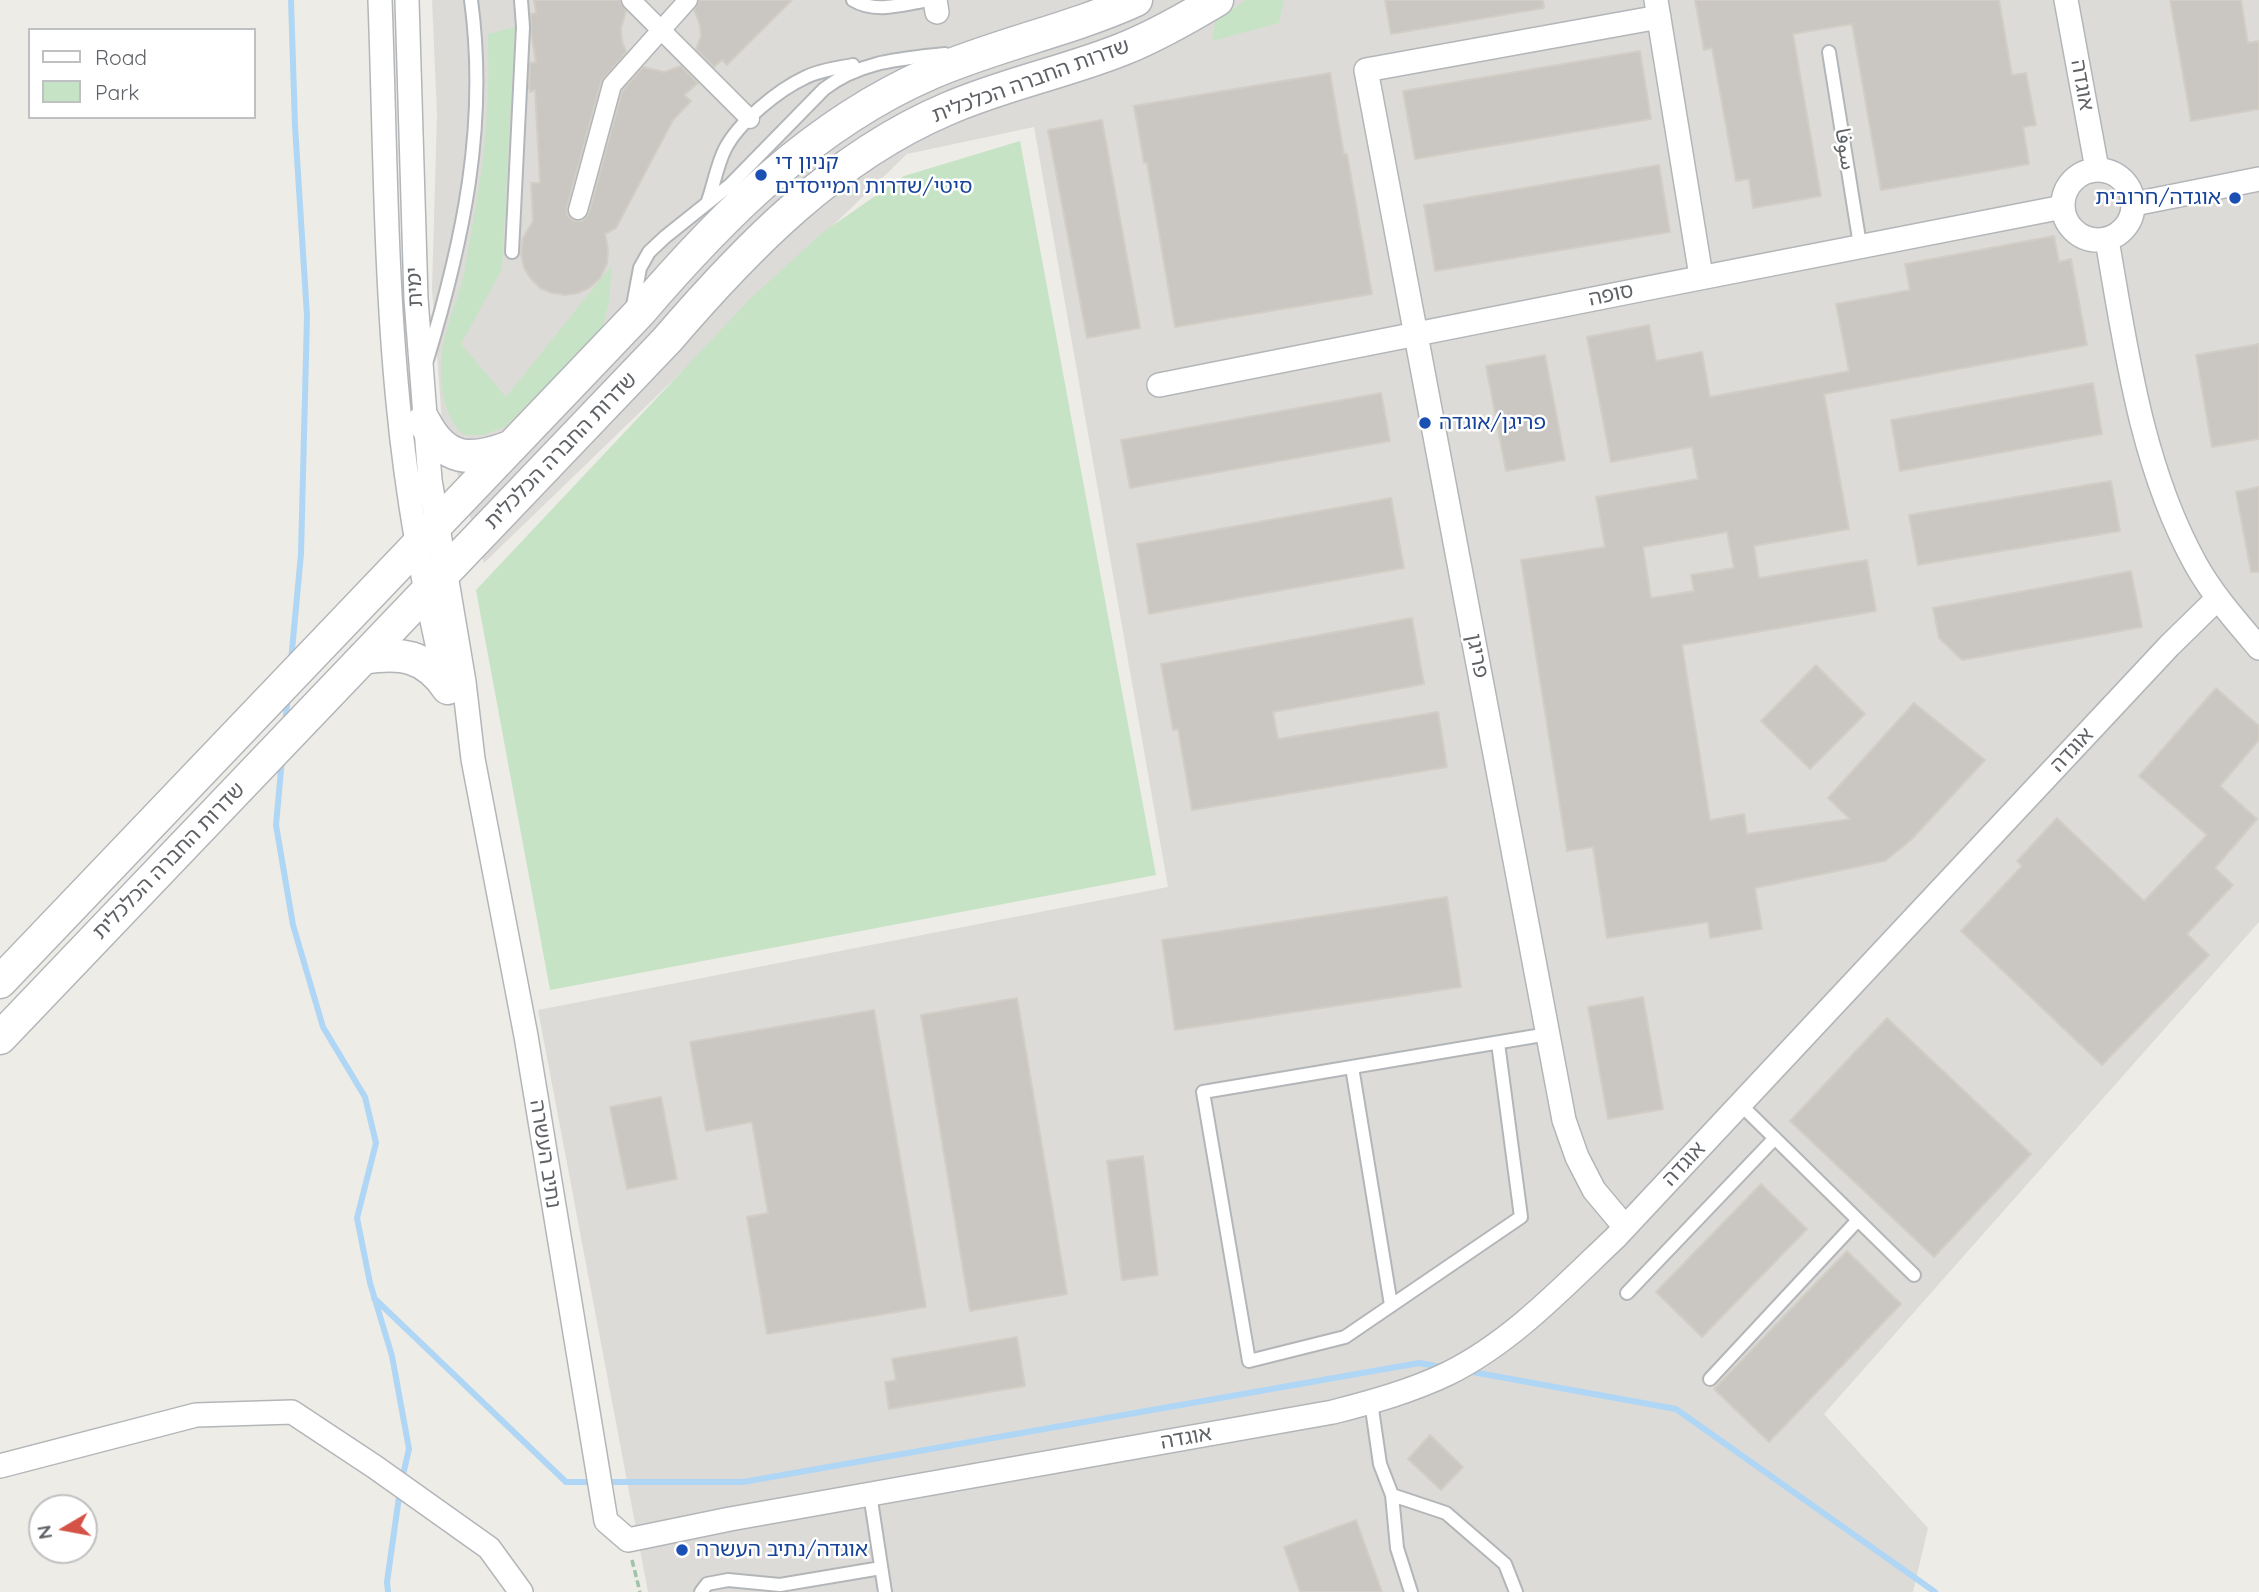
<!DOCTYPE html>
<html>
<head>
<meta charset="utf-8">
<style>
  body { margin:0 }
  #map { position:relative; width:2259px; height:1592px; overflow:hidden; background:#eeece6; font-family:Quicksand,sans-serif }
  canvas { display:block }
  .legend { position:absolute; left:28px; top:28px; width:228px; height:91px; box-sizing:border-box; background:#fff; border:2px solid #bfc0c1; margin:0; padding:9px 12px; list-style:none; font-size:21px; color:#5e6165 }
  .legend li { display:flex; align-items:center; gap:14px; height:35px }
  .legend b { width:35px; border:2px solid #bfc0c1 }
  .north { position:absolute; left:28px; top:1494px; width:70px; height:70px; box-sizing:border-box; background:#fff; border:2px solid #bfc0c1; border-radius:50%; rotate:260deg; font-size:19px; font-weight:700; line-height:28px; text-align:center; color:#5e6165 }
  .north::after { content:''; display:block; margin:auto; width:24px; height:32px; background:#d55246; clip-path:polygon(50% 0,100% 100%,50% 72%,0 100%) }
</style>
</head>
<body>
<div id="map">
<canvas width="2259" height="1592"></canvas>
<ul class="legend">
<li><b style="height:9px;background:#fff"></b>Road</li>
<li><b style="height:19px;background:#c6e3c6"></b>Park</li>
</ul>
<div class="north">N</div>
</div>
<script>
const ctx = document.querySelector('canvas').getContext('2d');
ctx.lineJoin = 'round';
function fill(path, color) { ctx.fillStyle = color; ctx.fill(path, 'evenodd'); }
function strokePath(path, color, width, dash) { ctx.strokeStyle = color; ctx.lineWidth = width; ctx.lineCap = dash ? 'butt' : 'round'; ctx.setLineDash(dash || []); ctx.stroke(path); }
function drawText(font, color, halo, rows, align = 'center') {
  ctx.font = font + ' Quicksand,"Noto Sans Arabic","Noto Sans Hebrew",sans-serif'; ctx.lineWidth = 5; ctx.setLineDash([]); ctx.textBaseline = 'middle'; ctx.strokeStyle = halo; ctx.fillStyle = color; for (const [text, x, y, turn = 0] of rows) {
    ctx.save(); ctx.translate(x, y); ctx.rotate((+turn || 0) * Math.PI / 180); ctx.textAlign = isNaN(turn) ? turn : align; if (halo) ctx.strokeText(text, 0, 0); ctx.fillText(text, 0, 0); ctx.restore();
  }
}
fill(new Path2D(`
  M432 0H2259V922L1824 1414 1928 1528 1913 1592H648L538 1010 1168 887 1034 127 907 154 484 563 442 423 432 288 437 115Z`), '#dddbd8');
fill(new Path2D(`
  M1246 0H1284L1279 23 1212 41 1215 22Z
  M515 27 502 269 461 344 506 397 612 265 609 302 602 330 505 427 483 435H464C441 414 439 380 442 351 446 323 460 296 465 268 474 216 485 162 487 109 489 84 488 59 488 34Z
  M1020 141 1156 875 550 990 476 590 750 299 822 233 904 176Z`), '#c6e3c6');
strokePath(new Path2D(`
  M291 0 295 126 307 316 301 554 291 661
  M285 724 288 696
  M282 759 276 825 293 925 323 1027 365 1097 376 1143 357 1218 370 1283 392 1356 409 1449 402 1479
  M374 1298 566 1482H743L1419 1363 1442 1367
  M1467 1371 1676 1409 1935 1592
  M388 1592 387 1582 400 1490`), '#afd6f5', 6);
const building = new Path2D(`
  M534 0H620L626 11 621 28 622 41 626 52 601 82 567 207V214L574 221H582L589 213 622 91 643 67 664 72 681 66 698 83 684 95 691 101 673 120 616 228 605 234 608 249 607 264 600 278 589 288 578 293 565 295 552 293 540 288 531 279 524 268 521 253 523 238 533 221 531 183H540L535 90 530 92 529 88 530 63 536 62 531 33V14L536 13Z
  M699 0H792L727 65 722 60 714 67 696 49 701 36 700 25 694 10Z
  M1385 0H1543L1544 8 1391 34Z
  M1695 0H1999L2012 75 2026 73 2036 125 2023 127 2029 164 1881 190 1852 24 1793 34 1821 196 1753 208 1749 179 1736 181 1712 48 1704 50Z
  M2170 0H2241L2248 43 2259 41V109L2191 121Z
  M1640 51 1651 119 1415 159 1403 91Z
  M1330 73 1344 154H1347L1372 294 1175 327 1147 163H1144L1134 106Z
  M1102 120 1140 328 1087 338 1048 130Z
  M1659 165 1670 232 1435 271 1424 205Z
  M2054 236 2059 262 2071 259 2087 345 1824 394 1849 529 1754 546 1759 578 1867 560 1876 611 1682 645 1710 820 1744 814 1747 834 1850 819 1828 798 1914 703 1985 760 1911 840 1885 861 1755 888 1762 929 1710 938 1708 922 1607 938 1593 847 1567 851 1521 560 1605 547 1596 497 1698 479 1692 447 1611 462 1587 337 1649 325 1656 361 1702 352 1710 397 1849 371 1836 304 1910 290 1905 264ZM1727 532 1734 568 1691 575 1694 591 1651 598 1643 547Z
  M2259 344V439L2212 447 2196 355Z
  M1545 355 1565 460 1506 471 1486 366Z
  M2093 383 2102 434 1900 471 1891 420Z
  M1381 393 1390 441 1130 488 1121 440Z
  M2111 481 2120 531 1918 565 1909 515Z
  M2259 487V572H2251L2236 492Z
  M1391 498 1404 568 1149 614 1137 544Z
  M2131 571 2142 627 1962 660 1939 638 1933 608Z
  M1412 618 1424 684 1273 712 1278 739 1438 712 1447 767 1192 810 1178 729 1173 730 1161 664Z
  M1816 665 1865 714 1810 769 1761 721Z
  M2216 688 2259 726V740L2220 786 2257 819 2215 868 2233 885 2187 934 2209 955 2102 1065 1961 931 2022 866 2017 861 2057 818 2144 901 2207 835 2139 776Z
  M1447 897 1461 987 1175 1030 1162 940Z
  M1643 997 1663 1109 1608 1119 1588 1007Z
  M1017 998 1067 1294 970 1311 921 1015Z
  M874 1010 926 1307 767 1334 747 1217 768 1213 752 1122 706 1131 690 1042Z
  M1887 1018 2031 1154 1934 1257 1790 1121Z
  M661 1097 677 1179 627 1189 610 1107Z
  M1143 1156 1158 1275 1122 1280 1107 1161Z
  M1761 1184 1807 1229 1702 1337 1656 1292Z
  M1847 1251 1901 1304 1769 1442 1714 1389Z
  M1017 1337 1025 1386 889 1409 885 1382 896 1380 892 1359Z
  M1430 1435 1463 1467 1441 1490 1408 1459Z
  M1356 1520 1382 1592H1300L1284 1547Z`);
fill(building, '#cac7c3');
strokePath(building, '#d2cec5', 2);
const service = new Path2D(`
  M853 0C876 14 904 4 929 0
  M1829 52 1860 245
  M708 201C714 184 717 165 725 149 739 122 778 90 806 77 820 70 837 68 853 65
  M512 252 523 27 521 0
  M632 311 640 268 649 252 665 237 730 185 824 89C860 61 901 59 945 54
  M427 360C463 241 488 125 471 0
  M1498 1043 1521 1217 1345 1337 1249 1361 1203 1092 1548 1034
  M1352 1067 1391 1305
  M1740 1104 1914 1275
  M1627 1293 1775 1138
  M1710 1379 1858 1220
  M1371 1402 1380 1464 1392 1495 1446 1513 1505 1564 1516 1592
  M870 1494 885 1592
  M1392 1495 1397 1548 1411 1592
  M701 1592 707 1584 728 1580 780 1585 881 1568`);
const pedestrian = new Path2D(`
  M631 0 750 119
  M578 210 612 85 688 0`);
const minor = new Path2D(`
  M380 0C385 134 385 269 398 402 407 497 424 591 446 683
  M407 0 416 299 430 480 464 682 473 759 526 1036 606 1521 628 1540 730 1519 1333 1412C1372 1402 1412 1391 1449 1373 1513 1341 1564 1286 1615 1238L2169 646 2218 598
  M935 0 937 12
  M1656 0 1701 276
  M2066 0 2097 169
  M2063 205a35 35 0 1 1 70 0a35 35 0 1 1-70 0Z
  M2134 204 2259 179
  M2107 240C2126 349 2141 465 2195 563 2212 594 2236 621 2259 648
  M1159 385C1461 327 1761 264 2063 207
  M1625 1227 1594 1190 1577 1157 1564 1120 1366 70 1659 17
  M0 1466 196 1415 292 1412 375 1467 489 1548 521 1592`);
const secondary = new Path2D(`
  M424 421C445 462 471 462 510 447
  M363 658C401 652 426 655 448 688
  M0 982 639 313C721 217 813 124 931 73 998 44 1070 30 1136 0
  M0 1038 667 340C746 248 834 157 947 109 1004 84 1066 72 1123 49 1156 36 1187 18 1217 0`);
strokePath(service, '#b3b6b9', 16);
strokePath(pedestrian, '#b3b6b9', 21);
strokePath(minor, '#b3b6b9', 26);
strokePath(secondary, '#b2b5b9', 35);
strokePath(new Path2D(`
  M632 1560 640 1592`), '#a0c3aa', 3.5, [7, 3.5]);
strokePath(service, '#fff', 12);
strokePath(pedestrian, '#fff', 18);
strokePath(minor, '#fff', 23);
strokePath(secondary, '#fff', 32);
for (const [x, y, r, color] of [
  [761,175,7,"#1a4fb4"],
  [2235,198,7,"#1a4fb4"],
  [1425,423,7,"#1a4fb4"],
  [682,1550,7,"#1a4fb4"]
]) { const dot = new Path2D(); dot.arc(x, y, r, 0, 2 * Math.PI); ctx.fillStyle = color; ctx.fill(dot); strokePath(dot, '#fff', 2.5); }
drawText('21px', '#5e6165', '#fff', [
  ["שדרות החברה הכלכלית",1031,81,-20],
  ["אוגדה",2082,85,80],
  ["سوفا",1845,149,81],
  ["ימית",415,287,-93],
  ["סופה",1611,295,-12],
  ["שדרות החברה הכלכלית",561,451,-46],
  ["פריגן",1477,656,79],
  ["אוגדה",2072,750,-47],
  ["שדרות החברה הכלכלית",169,861,-46],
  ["נתיב העשרה",545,1154,81],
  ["אוגדה",1684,1164,-47],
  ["אוגדה",1186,1438,-10]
]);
drawText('21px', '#164399', '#fff', [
  ["קניון די",775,163],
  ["סיטי/שדרות המייסדים",775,187],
  ["אוגדה/חרובית",2221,198,"right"],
  ["פריגן/אוגדה",1439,423],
  ["אוגדה/נתיב העשרה",696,1550]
], 'left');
</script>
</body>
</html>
